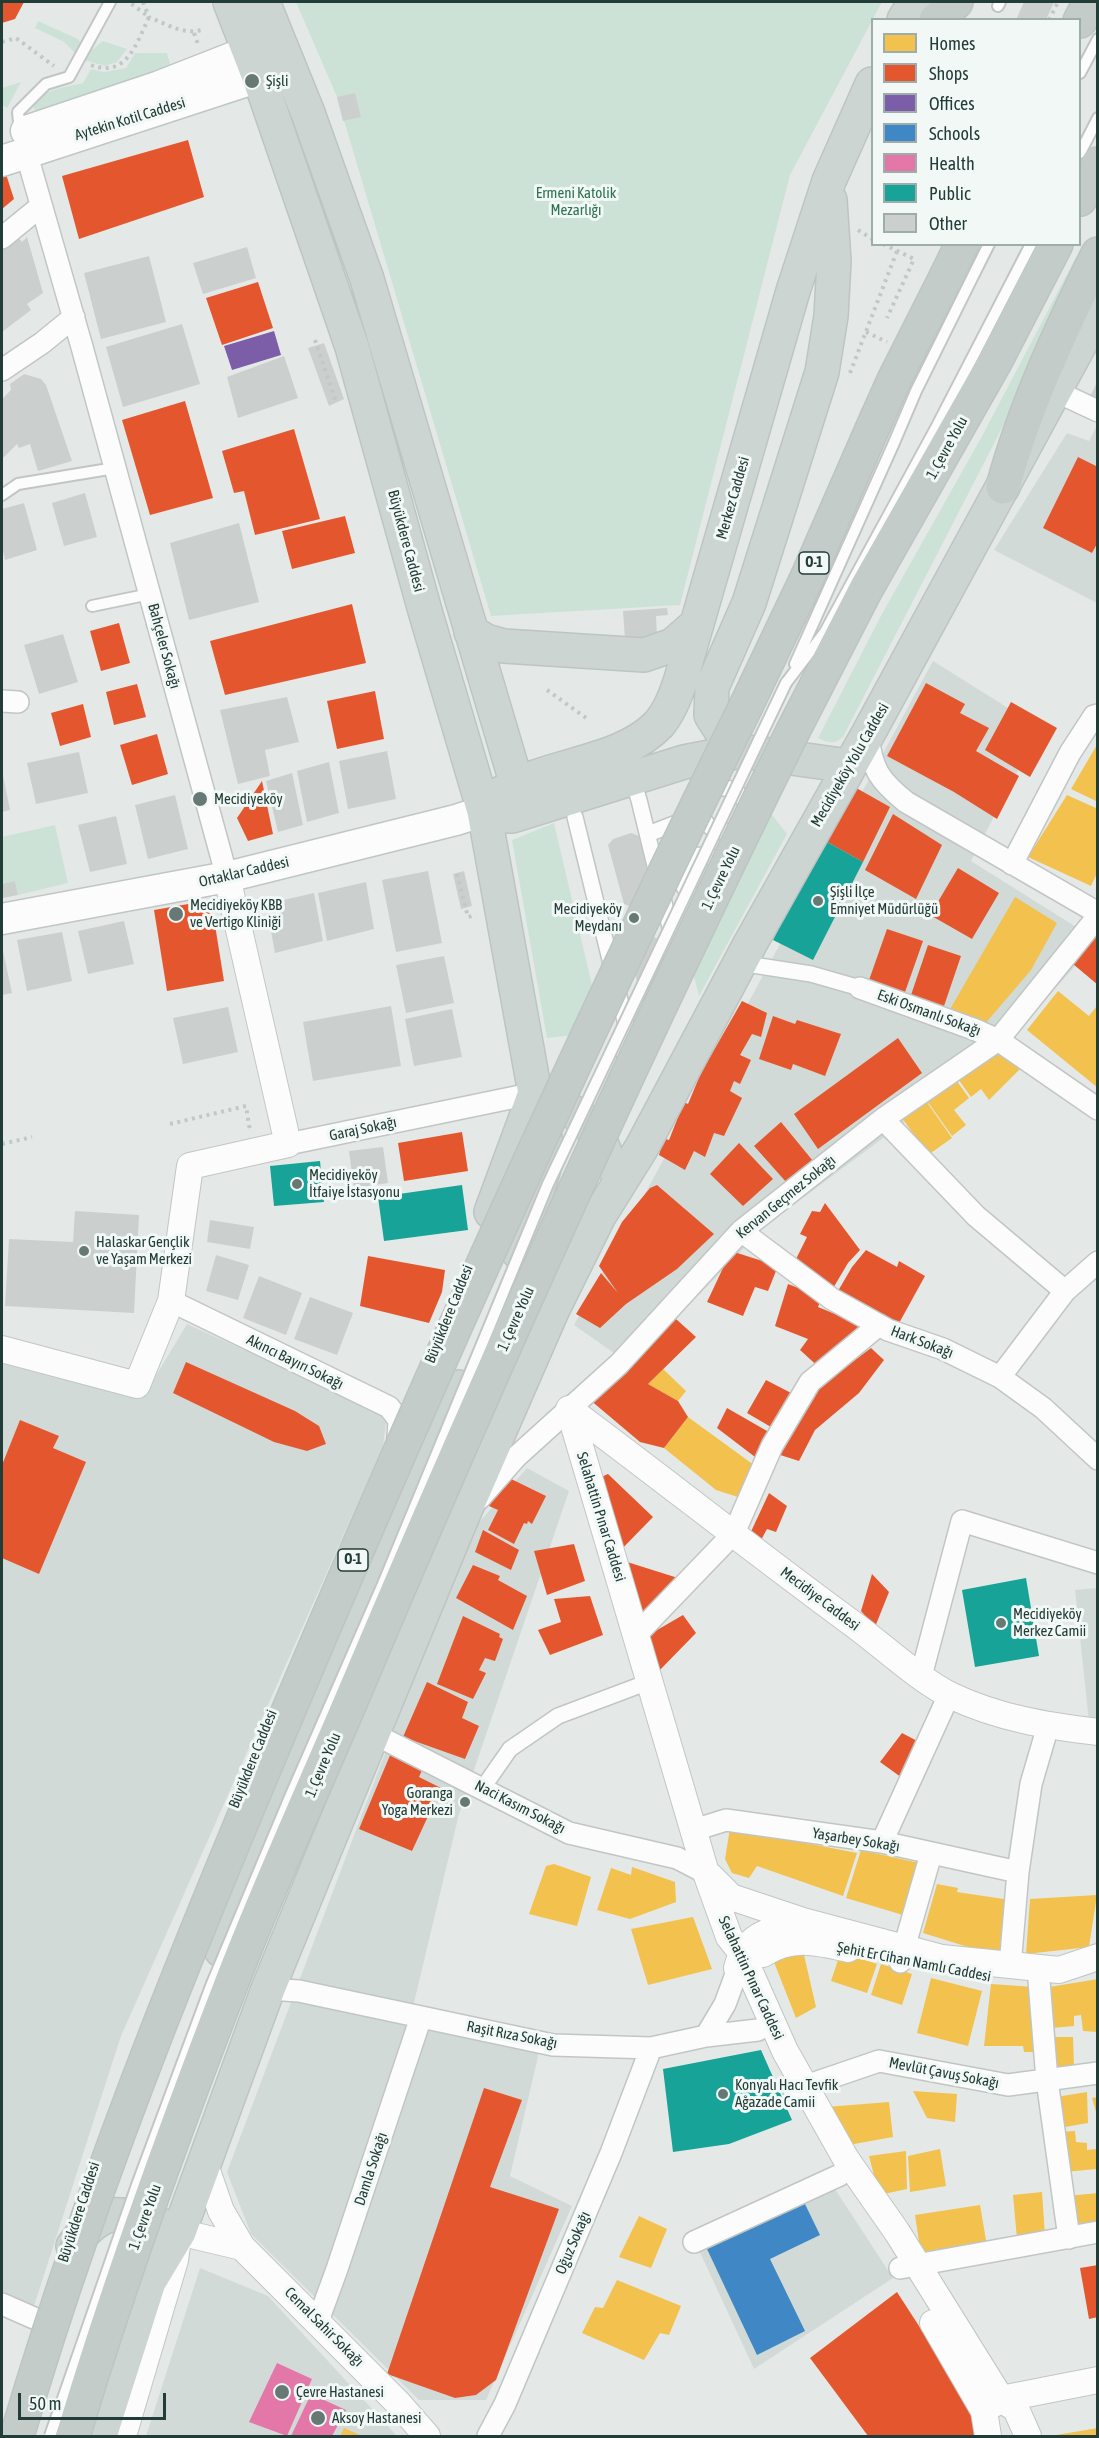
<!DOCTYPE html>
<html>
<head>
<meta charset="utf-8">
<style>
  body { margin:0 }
  #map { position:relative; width:1099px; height:2438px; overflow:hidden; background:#e4e9e7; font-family:"Asap Condensed",sans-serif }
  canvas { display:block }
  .frame { position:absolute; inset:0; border:3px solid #223c38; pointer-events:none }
  .legend { position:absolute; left:871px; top:18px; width:210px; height:228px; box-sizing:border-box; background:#f2f8f6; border:2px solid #9fadaa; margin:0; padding:8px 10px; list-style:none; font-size:18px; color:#223c38 }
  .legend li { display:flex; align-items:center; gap:12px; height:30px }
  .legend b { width:30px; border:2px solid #9fadaa }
  .scale { position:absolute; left:18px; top:2393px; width:148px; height:27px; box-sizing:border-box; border:3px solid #223c38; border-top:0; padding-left:8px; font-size:18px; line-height:21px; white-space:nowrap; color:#223c38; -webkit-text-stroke:4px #f2f8f6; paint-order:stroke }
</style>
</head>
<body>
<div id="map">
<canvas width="1099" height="2438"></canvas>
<div class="frame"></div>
<ul class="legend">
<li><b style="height:16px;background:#f2c14e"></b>Homes</li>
<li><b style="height:16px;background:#e4572e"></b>Shops</li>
<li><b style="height:16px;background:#7b5ea7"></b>Offices</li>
<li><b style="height:16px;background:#3f88c5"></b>Schools</li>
<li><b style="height:16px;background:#e377a8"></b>Health</li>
<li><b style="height:16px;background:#17a398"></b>Public</li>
<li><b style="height:16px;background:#cbd0cf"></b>Other</li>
</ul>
<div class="scale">50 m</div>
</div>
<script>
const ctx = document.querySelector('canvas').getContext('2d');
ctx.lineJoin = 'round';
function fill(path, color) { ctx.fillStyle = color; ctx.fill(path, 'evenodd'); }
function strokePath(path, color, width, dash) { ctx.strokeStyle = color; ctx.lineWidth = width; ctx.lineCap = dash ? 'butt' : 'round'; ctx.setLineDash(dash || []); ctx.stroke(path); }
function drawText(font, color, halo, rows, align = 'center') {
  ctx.font = font + ' "Asap Condensed",sans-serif'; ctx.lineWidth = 6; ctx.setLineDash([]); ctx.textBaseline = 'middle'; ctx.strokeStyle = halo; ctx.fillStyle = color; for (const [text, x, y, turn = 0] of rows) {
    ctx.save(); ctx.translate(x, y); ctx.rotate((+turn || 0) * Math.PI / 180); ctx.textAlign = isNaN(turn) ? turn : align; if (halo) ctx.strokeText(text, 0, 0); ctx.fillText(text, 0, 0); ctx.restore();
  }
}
fill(new Path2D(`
  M1097 425V603L994 550 1067 433 1089 441Z
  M933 661 1040 728 971 861 1097 940V942L996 1054 765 1226 631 1365 574 1325Z
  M187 1324 387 1415 383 1446 121 2036 34 2306 2 2292V1361L143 1397Z
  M527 1468 569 1491 459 1814 413 2007 541 2032 537 2061 510 2176 572 2206 486 2400H419L251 2234 227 2172 467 1536Z
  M1097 1588V1721L1089 1722 1075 1590Z
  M833 2186 893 2278 754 2369 698 2248Z
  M200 2268 268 2296 397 2436H146Z`), '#d2dad7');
fill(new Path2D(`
  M296 2H882L790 175 680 605 491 616 337 97Z
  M38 21 78 39 84 46 93 49 103 41 127 49 117 62 105 66 81 59 64 42 35 28Z
  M135 53H167L172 71 41 115 33 108C40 88 65 88 83 83L91 69 104 72 126 68Z
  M21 82 7 108 2 105V88Z
  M1076 257 1087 263 843 737C833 745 828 743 818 738L883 612 981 438Z
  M770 812 787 834 699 996 688 954Z
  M554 823 603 1032 547 1038 512 840Z
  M55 825 68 883 18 895 15 881 2 884V837Z`), '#cde2d6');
fill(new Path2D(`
  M1098 743V802L1071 789Z
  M1067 795 1098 809V871L1091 886 1028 857Z
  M1015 897 1057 923 1031 970 984 1025 949 1011Z
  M1058 991 1089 1016 1096 1007 1098 1009V1088L1027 1030Z
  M999 1045 1024 1065 989 1100 981 1089 971 1097 956 1076Z
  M954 1077 969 1098 954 1110 966 1125 952 1136 925 1098Z
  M924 1098 952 1138 928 1155 900 1115Z
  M663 1369 686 1391 678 1401 648 1384Z
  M688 1417 758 1468 741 1498 716 1490 664 1448Z
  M730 1828 857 1853 843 1896 757 1866 749 1878 732 1873 725 1859Z
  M861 1850 919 1863 903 1915 846 1898Z
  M554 1864 591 1877 577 1926 529 1914 546 1866Z
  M632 1867 675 1882 676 1902 630 1919 597 1910 611 1868 631 1875Z
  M937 1884 958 1888 957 1892 1010 1900 1004 1951 968 1947 923 1933Z
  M1097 1895 1089 1947 1026 1954 1030 1899Z
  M693 1917 712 1969 648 1985 631 1929Z
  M789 1948 795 1956 804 1955 816 2007 796 2018 772 1957Z
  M845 1953 877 1964 867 1993 831 1981 839 1957Z
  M881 1964 912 1974 902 2005 871 1995Z
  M931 1978 982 1991 968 2046 917 2033Z
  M1098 1979V2032L1083 2031 1081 2015 1074 2016V2026L1052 2028 1049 1987Z
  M991 1984 1034 1987 1039 2052H1024L1023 2046H984Z
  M1050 2037H1073L1074 2068 1051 2071Z
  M913 2091 957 2094 955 2122 927 2118Z
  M1087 2092 1088 2123 1059 2128 1056 2097Z
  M1098 2097V2115H1097L1092 2098Z
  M889 2102 893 2137 843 2146 826 2107Z
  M1075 2131 1076 2142 1087 2143V2150L1096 2149 1097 2169 1064 2172 1058 2132Z
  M940 2149 946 2186 910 2192 908 2156Z
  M906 2151 907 2189 879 2195 869 2156Z
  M1042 2192 1045 2236 1017 2239 1013 2195Z
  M1098 2193V2228L1071 2232 1068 2196Z
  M980 2205 987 2246 921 2255 915 2215Z
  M639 2216 667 2229 651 2268 619 2257Z
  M617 2280 681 2306 669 2335 660 2333 644 2360 582 2333 595 2307 603 2308Z
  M344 2428 362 2436H340Z
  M1098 2428V2436H1056V2435Z`), '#f2c14e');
fill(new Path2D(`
  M2 2H24L15 19 2 23Z
  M188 140 204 197 79 239 62 176Z
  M6 174 14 199 2 209V175Z
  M258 282 273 328 222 345 206 298Z
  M185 401 213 498 150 515 122 420Z
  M294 429 320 519 255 535 244 491 234 493 222 451Z
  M1078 457 1098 467V542L1092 553 1043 528Z
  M345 516 355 553 292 569 282 531Z
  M352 604 366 663 225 695 210 641Z
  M119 623 130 663 101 671 90 631Z
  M926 683 965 704 960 713 989 728 976 751 1019 776 997 819 954 792 887 756Z
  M137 684 146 717 114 725 106 692Z
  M375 691 384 739 337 749 327 701Z
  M1011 702 1057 728 1030 777 985 750Z
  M83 704 91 737 60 746 51 713Z
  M157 734 168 774 132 785 120 745Z
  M262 781 273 834 248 841 237 818Z
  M851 785 890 807 863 862 822 839Z
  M893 814 942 845 916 899 865 870Z
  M958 868 999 893 972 939 930 915Z
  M211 900 224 981 167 991 154 910Z
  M887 929 923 941 904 995 868 983Z
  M1098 932V985L1073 964Z
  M928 945 961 956 944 1006 911 995Z
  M742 1001 767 1013 761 1037 752 1034 740 1055 751 1060 740 1084 734 1081 730 1091 742 1098 724 1136 714 1133 705 1157 694 1151 685 1170 659 1155 663 1138 669 1140 684 1102 688 1104 708 1056 710 1057Z
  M773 1016 795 1024 797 1020 841 1034 825 1076 793 1064 791 1070 759 1059Z
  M898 1038 922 1073 818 1149 794 1114Z
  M781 1122 813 1161 787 1183 754 1146Z
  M462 1132 468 1171 404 1181 398 1143Z
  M739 1143 773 1179 743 1206 710 1174Z
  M657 1185 714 1234 677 1269 626 1304 600 1328 576 1314 601 1273 618 1293 599 1266 622 1222 650 1188Z
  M825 1203 860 1250 848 1263 832 1290 795 1261 807 1237 800 1234 812 1211 820 1212Z
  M866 1250 897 1267 899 1261 925 1276 898 1325 838 1291 852 1267Z
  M731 1251 778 1266 768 1291 755 1287 743 1316 707 1302Z
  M368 1256 445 1270 442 1292 429 1323 360 1306Z
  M788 1284 822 1297 818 1307 862 1325 846 1350 823 1371 800 1350 808 1339 775 1326Z
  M676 1319 696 1337 648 1384 678 1401 688 1417 664 1448 640 1442 589 1399Z
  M871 1348 884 1360 859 1393 815 1430 799 1461 774 1453 819 1387Z
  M186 1362 295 1411 319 1426 326 1444 307 1451 274 1442 173 1393Z
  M766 1380 795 1395 776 1430 747 1413Z
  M727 1408 774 1435 759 1460 717 1428Z
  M20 1420 59 1436 53 1448 86 1462 39 1574 2 1558V1465Z
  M608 1474 653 1517 615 1556 592 1481Z
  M505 1476 546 1496 532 1524 528 1521 527 1524 524 1523 514 1544 488 1530 498 1510 489 1506Z
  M769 1493 787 1506 776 1532 767 1529 760 1542 748 1538Z
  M483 1530 519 1550 511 1570 475 1552Z
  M574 1544 585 1581 547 1595 534 1551Z
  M624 1561 678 1578 641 1622Z
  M473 1565 500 1576 498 1580 527 1596 513 1630 456 1598Z
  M872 1574 889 1592 875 1627 861 1611Z
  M590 1596 603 1635 550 1655 538 1630 561 1622 554 1599Z
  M683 1615 696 1633 656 1674 645 1637Z
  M463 1616 500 1634 499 1637 503 1639 495 1661 485 1658 479 1670 486 1673 473 1699 437 1684Z
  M427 1682 468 1702 462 1718 479 1726 465 1759 403 1737Z
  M902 1733 923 1744 905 1780 880 1762Z
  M391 1753 423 1768 419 1777 441 1788 412 1851 359 1829Z
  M484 2088 522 2100 490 2187 559 2209 496 2380 476 2395 455 2398 387 2374Z
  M1098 2265V2317L1089 2319 1080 2268Z
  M897 2292 963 2394 975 2422 976 2436H868L810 2358Z`), '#e4572e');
fill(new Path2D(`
  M274 331 281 355 232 370 224 346Z`), '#7b5ea7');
fill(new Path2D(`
  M804 2202 820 2235 770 2259 805 2331 757 2355 707 2249Z`), '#3f88c5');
fill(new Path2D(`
  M277 2363 312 2379 287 2436 249 2422Z
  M311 2394 346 2410 332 2436H291Z`), '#e377a8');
fill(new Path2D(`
  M822 839 863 862 813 960 773 940Z
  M320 1161 324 1202 274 1206 270 1166Z
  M462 1185 468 1230 384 1241 378 1197Z
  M1026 1578 1039 1656 975 1667 962 1590Z
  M761 2050 792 2120 729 2144 673 2152 663 2069Z`), '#17a398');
fill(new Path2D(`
  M1024 2H1054L1046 20H1016Z
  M355 93 361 117 343 121 337 97Z
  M18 237 22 242 27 237 43 293 27 304 31 310 2 332V250Z
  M247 247 256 278 203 294 193 263Z
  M149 256 166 322 101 339 84 273Z
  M182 324 200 384 123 407 106 347Z
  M324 343 344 399 329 406 308 348Z
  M284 356 298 398 238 418 227 377Z
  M24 374 41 379 46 385 72 461 38 471 30 444 19 448 17 444 2 459V399L11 390 10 384Z
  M1098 380V405L1088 401Z
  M85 493 97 537 64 546 52 503Z
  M24 503 37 550 5 560 2 547V509Z
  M239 523 259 602 189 620 170 543Z
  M667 608 668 615 656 616 657 637 625 639 623 611Z
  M63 634 78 682 39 694 24 645Z
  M287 697 299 742 265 750 270 776 238 784 220 710Z
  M387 751 396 799 348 809 339 761Z
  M79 752 88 793 36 804 27 763Z
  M329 762 339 813 307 822 297 771Z
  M2 770 10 810 2 812Z
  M292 773 303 825 278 832 266 781Z
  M175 795 188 849 148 859 135 805Z
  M116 816 127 864 90 872 78 825Z
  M631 833 639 836 654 893 632 907 624 904 608 845 613 839Z
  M428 871 442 943 396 952 382 880Z
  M464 871 472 906 461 909 453 874Z
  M15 881 18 895 3 898 2 884Z
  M366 882 374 929 327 941 318 893Z
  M314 893 323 941 275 953 266 904Z
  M124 921 134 964 88 974 78 931Z
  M62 932 72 981 27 991 17 940Z
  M651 936 659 939 674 996 644 1007 628 948Z
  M2 946 12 993 2 995Z
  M444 956 454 1003 406 1013 396 965Z
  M391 1006 401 1066 313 1081 303 1022Z
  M228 1007 238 1052 183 1064 173 1018Z
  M452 1009 462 1057 414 1066 405 1019Z
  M383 1147 388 1183 354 1188 349 1151Z
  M75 1211 139 1215 134 1313 5 1306 9 1239 73 1242Z
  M210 1220 254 1227 250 1249 207 1242Z
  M216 1255 249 1265 238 1300 206 1291Z
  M259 1276 302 1293 286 1335 243 1318Z
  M310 1297 353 1313 337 1355 294 1339Z`), '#cbd0cf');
const service = new Path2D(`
  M998 6 1000 2
  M1080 73 1098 39
  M20 132 18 112 46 84 69 77 110 2
  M1080 153 1098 118
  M975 272 989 244
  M2 495 18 484 115 468
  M92 606 150 594
  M795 664 893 445
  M786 683 825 632 937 426 1031 244`);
const pedestrian = new Path2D(`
  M632 778 639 800 678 960
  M702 810a22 22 0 1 1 44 0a22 22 0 1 1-44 0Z
  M575 817 629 1037 623 1052
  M648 834 687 819
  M681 876a21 21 0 1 1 42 0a21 21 0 1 1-42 0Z
  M673 939 691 894
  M740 963 811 974 860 988
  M482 1789 510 1749 558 1716 651 1681`);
const minor = new Path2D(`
  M26 152 82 347 227 877
  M2 238 41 206
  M2 370 42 343 74 317
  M1053 390 1098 411
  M2 701 18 702
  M868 734C871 769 880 781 906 802L1098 913
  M1012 864 1070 753 1094 716 1098 715
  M860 988 976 1030 998 1040 1098 1109
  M883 1119 976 1216 1065 1291
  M288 1144 535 1093
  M741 1231 832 1299 888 1330 943 1349 1000 1377 1043 1408 1098 1459
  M171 1301 389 1407 399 1420 398 1438
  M1000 1377 1065 1291 1098 1262
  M479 1499 516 1457 619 1364 741 1231 883 1119 998 1040 1098 916
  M637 1634 734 1533 772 1446 810 1382 879 1325
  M921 1676 962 1521 1098 1563
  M374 1734 569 1833 677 1858 706 1873
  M694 1830 726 1820 882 1842 1018 1872
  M882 1842 949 1695
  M900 1962 931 1854
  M1010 1966 1018 1872 1031 1784 1048 1726
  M1038 1968 1047 2080 1069 2238
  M268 1989 299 1991 553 2045 651 2048 706 2036 758 2030
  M706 2036 725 2004 735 1977
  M794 2090 879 2061 1008 2085 1098 2073
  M694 2242 840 2175
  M900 2268 1098 2232
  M2 2304 43 2322
  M318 2321 337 2269 421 2017
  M488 2436 505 2404 611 2153 651 2048`);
const tertiary = new Path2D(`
  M2 1349 137 1385 171 1301 190 1166 288 1144 227 877
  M569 1409 706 1873 729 1937 741 1952 785 2051 846 2159 897 2232 1001 2399 1016 2409 1028 2436
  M569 1409C663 1479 755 1552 849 1621 880 1643 920 1681 952 1696 998 1718 1048 1726 1098 1732
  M710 1876 731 1897 803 1921 942 1958 1059 1970 1098 1957
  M763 1954C791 1935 818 1942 848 1949
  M737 1968C746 1933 772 1930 803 1921
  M204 2162 221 2211 242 2247 399 2404 427 2436
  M933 2323 984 2411 988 2436
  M994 2404 1001 2399 1098 2380
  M123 2436 175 2260 179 2232 242 2247`);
const secondary = new Path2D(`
  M26 131 157 87 249 51
  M2 161 259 77
  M2 919 227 877 456 820 484 811`);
const primary = new Path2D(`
  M230 2 259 77 352 347 425 611 484 811 535 1093 544 1119 546 1162 518 1252
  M263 2 308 113 367 279 517 785
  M904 20 915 2
  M471 632 486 641 504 646 644 655 673 645 697 624
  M741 751 727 740 711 715 712 687 749 603 822 372 831 316 834 261 830 200
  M484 811C489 806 494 799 500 794 546 763 620 765 659 724 670 711 676 695 681 679L793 291 829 181 872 84
  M484 811 492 815 512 816 684 762 741 751 849 766
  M535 1093C572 1110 598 1120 608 1163
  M491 1212 535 1093
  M221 1950 269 1830 459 1387
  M73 2246C104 2204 119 2212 163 2226
  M100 2436 149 2282 179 2232 268 1989 328 1842 461 1520 552 1311 599 1216 642 1147 750 944 868 734 1098 311`);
const trunk = new Path2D(`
  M936 20 956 2
  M1080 21 1090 2
  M1080 199 1098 164
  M947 275 962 244
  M1003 487C1025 406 1061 330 1098 254
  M746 706 807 578 877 418
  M794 729 866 589 996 360 1056 244`);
strokePath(service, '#c1c6c4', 14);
strokePath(pedestrian, '#c1c6c4', 18);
strokePath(minor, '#c1c6c4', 24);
strokePath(tertiary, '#c1c6c4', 28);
strokePath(secondary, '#bfc7c5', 33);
strokePath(primary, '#bdc5c3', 36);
strokePath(trunk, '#bdc5c3', 36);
strokePath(new Path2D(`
  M143 2 149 17C168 25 185 36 205 29
  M1049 20 1058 2
  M194 33 199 47
  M2 42 16 38 54 66
  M91 65C127 79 137 42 149 17L129 2
  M858 230 872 239
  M883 244 914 259 887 318
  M866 332 887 342
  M315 340 336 402
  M850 373 897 251
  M547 690 589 720
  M457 874 468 917 476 915
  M170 1124 246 1106 250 1131
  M2 1144 32 1137`), '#c1c9c8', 4, [3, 4.5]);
strokePath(service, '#fbfcfb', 10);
strokePath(pedestrian, '#fbfcfb', 15);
strokePath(minor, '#fbfcfb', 21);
strokePath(tertiary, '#fbfcfb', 26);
strokePath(secondary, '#fbfcfb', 30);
strokePath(primary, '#cdd5d3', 33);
strokePath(trunk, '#c4ccca', 33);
const serviceBridge = new Path2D(`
  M893 445 916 391 975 272
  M50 2436 137 2185 211 1986 290 1797 383 1584 548 1184 786 683`);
const trunkBridge = new Path2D(`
  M877 418 894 380 947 275
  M17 2436C98 2161 209 1897 321 1634 455 1321 595 1011 746 706
  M73 2436C119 2282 175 2129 233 1979 270 1883 313 1790 353 1696 491 1369 637 1046 794 729`);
strokePath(serviceBridge, '#c1c6c4', 14, []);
strokePath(trunkBridge, '#bdc5c3', 36, []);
strokePath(serviceBridge, '#fbfcfb', 10);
strokePath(trunkBridge, '#c4ccca', 33);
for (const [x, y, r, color] of [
  [252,81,8,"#667975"],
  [200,799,8,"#667975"],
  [818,901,6,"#667975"],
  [176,914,8,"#667975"],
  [634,918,6,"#667975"],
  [297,1184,6,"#667975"],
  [84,1251,6,"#667975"],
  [1001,1623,6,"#667975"],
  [465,1802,6,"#667975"],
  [723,2094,6,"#667975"],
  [282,2392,8,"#667975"],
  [318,2418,8,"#667975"]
]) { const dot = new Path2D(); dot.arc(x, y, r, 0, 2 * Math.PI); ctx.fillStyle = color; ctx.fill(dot); strokePath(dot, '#f2f8f6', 2); }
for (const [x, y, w] of [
  [814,563,30],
  [353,1560,30]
]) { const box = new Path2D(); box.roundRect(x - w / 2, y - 11, w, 22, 4.5); ctx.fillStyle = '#f2f8f6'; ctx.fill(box); strokePath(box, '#223c38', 1.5); }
drawText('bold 14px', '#223c38', null, [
  ["O-1",814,563],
  ["O-1",353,1560]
]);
drawText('15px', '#223c38', '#f2f8f6', [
  ["Şişli",266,81],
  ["Mecidiyeköy",214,799],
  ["Şişli İlçe",830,892],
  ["Emniyet Müdürlüğü",830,909],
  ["Mecidiyeköy KBB",190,905],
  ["ve Vertigo Kliniği",190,922],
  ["Mecidiyeköy",622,909,"right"],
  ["Meydanı",622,926,"right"],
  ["Mecidiyeköy",309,1175],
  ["İtfaiye İstasyonu",309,1192],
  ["Halaskar Gençlik",96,1242],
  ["ve Yaşam Merkezi",96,1259],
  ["Mecidiyeköy",1013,1614],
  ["Merkez Camii",1013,1631],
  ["Goranga",453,1793,"right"],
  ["Yoga Merkezi",453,1810,"right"],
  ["Konyalı Hacı Tevfik",735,2085],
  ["Ağazade Camii",735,2102],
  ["Çevre Hastanesi",296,2392],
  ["Aksoy Hastanesi",332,2418]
], 'left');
drawText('15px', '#223c38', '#f2f8f6', [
  ["Aytekin Kotil Caddesi",130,119,-17],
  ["1. Çevre Yolu",947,448,-61],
  ["Merkez Caddesi",733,498,-74],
  ["Büyükdere Caddesi",406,541,75],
  ["Bahçeler Sokağı",164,646,75],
  ["Mecidiyeköy Yolu Caddesi",850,765,-60],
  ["Ortaklar Caddesi",244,872,-13],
  ["1. Çevre Yolu",721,878,-64],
  ["Eski Osmanlı Sokağı",929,1013,20],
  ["Garaj Sokağı",363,1129,-12],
  ["Kervan Geçmez Sokağı",786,1197,-39],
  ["Büyükdere Caddesi",449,1314,-68],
  ["1. Çevre Yolu",516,1319,-66],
  ["Hark Sokağı",922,1342,21],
  ["Akıncı Bayırı Sokağı",295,1362,26],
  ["Selahattin Pınar Caddesi",601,1517,73],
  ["Mecidiye Caddesi",820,1599,37],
  ["Büyükdere Caddesi",253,1759,-68],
  ["1. Çevre Yolu",323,1765,-67],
  ["Naci Kasım Sokağı",520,1807,27],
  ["Yaşarbey Sokağı",856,1840,9],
  ["Şehit Er Cihan Namlı Caddesi",914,1962,11],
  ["Selahattin Pınar Caddesi",751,1978,65],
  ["Raşit Rıza Sokağı",512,2035,11],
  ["Mevlüt Çavuş Sokağı",944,2073,11],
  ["Damla Sokağı",371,2169,-72],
  ["Büyükdere Caddesi",79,2212,-72],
  ["1. Çevre Yolu",145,2217,-70],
  ["Oğuz Sokağı",573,2243,-67],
  ["Cemal Sahir Sokağı",324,2327,45]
]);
drawText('15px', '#2c7350', '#f2f8f6', [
  ["Ermeni Katolik",576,193],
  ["Mezarlığı",576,210]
]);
</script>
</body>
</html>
